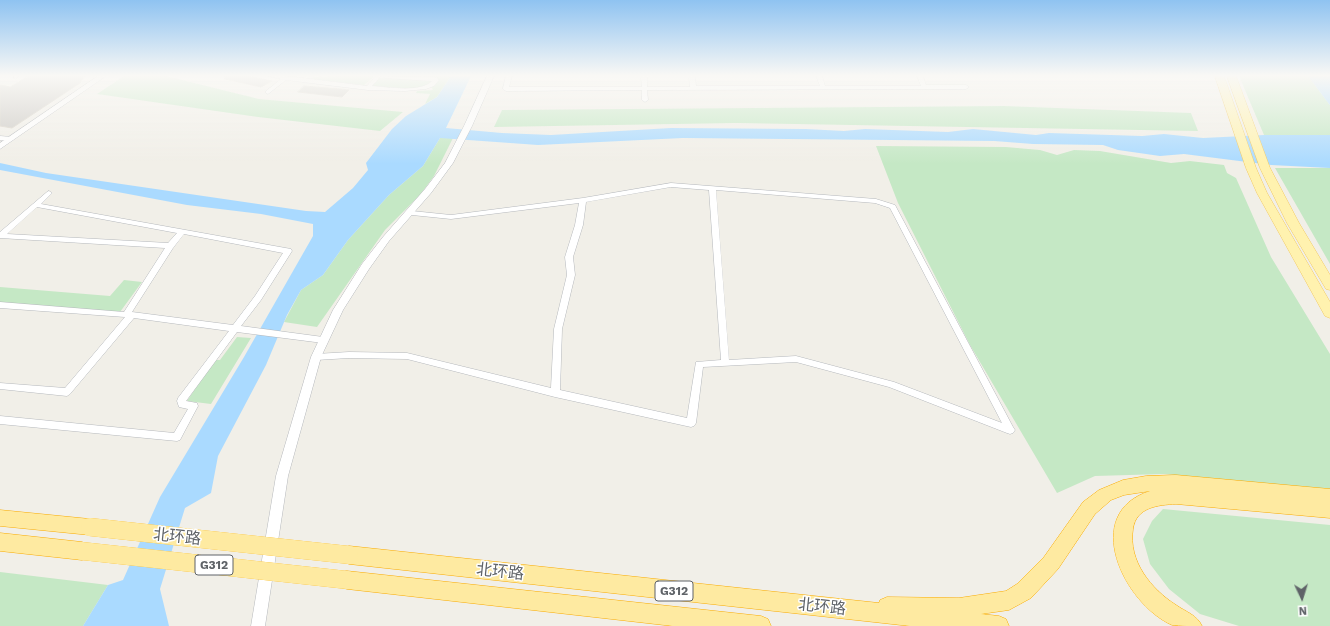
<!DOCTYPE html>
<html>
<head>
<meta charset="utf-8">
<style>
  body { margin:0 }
  #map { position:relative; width:1330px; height:626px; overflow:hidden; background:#f1efe8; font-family:"Work Sans",sans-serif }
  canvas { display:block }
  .north { position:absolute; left:1282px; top:578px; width:40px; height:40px; -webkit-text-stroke:3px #fff; paint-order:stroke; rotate:176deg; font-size:11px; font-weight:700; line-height:16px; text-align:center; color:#5f6368 }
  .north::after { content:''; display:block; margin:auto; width:14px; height:18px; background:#5f6368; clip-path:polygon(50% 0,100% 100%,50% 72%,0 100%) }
</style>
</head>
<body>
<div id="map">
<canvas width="1330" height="626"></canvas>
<div class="north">N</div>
</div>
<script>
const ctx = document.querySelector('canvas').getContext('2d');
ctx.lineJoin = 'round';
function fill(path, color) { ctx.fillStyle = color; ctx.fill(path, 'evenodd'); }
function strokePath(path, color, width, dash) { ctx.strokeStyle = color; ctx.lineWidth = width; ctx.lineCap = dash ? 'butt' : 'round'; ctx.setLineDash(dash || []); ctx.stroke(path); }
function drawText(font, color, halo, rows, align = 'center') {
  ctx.font = font + ' "Work Sans","Noto Sans SC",sans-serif'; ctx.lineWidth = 3; ctx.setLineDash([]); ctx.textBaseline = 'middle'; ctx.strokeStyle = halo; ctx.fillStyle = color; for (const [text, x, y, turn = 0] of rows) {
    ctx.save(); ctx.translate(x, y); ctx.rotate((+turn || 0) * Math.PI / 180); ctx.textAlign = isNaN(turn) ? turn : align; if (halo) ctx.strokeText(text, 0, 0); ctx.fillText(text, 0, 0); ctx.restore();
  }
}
fill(new Path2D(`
  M124 76H166L259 99 403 112 380 131 258 117 97 94Z
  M339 76H373L374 77 364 85 312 79 314 77Z
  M434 76H451L437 97 425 104 430 94 416 93 417 91 433 90 431 86 438 80V78Z
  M1239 76H1308L1330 105V135H1264Z
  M384 77 433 79 434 82 417 89 373 86 378 79Z
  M1004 106 1191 113 1198 131 736 123 494 127 502 110Z
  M440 138H453L434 176 420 195 385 230 317 327 284 322 301 290 323 275 348 240 389 195 423 166Z
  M876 146 1006 147 1040 150 1057 155 1074 150 1100 151 1171 163 1190 161 1224 165 1227 173 1236 178 1271 257 1330 354V489L1164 474 1095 476 1057 493 970 345 898 203Z
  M1275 168H1330V264Z
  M124 280 142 282 120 312 0 303V287L110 296Z
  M237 337 251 338 211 404 187 401 214 360H220Z
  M1163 509 1330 525V626H1239L1200 614 1169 589 1150 564 1143 539 1152 521Z
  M0 572 108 585 83 626H0Z`), '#c5e8c5');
fill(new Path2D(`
  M451 76H471L446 128 502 133 551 135 671 128 806 129 844 131 865 129 948 132 973 129 1036 135 1049 133 1142 136 1164 134 1203 138 1264 135H1330V168L1271 165 1184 154 1160 156 1118 150 1103 145 1033 144 994 141 683 138 538 145 440 138 423 166 389 195 348 240 323 275 301 290 287 315 266 365 218 456 211 493 185 508 160 589 169 626H83L108 585 123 580 160 497 244 357 313 236V224L261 214 187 205 0 170V163L46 173 306 211 325 212 353 188 368 170 366 163 392 129 406 116 437 97Z
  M1308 76H1330V105L1329 104Z`), '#aadaff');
const building = new Path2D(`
  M29 76H84L80 83 12 128 0 126V85L10 87Z
  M225 76H248L272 81 261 87 225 79Z
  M304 86 340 89 349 90 342 97 298 92Z`);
fill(building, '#cccac5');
strokePath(building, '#d6d1c6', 1);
const minor = new Path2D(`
  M14 76H19L16 79 14 78Z
  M268 76H287L367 86 376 76H381L372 86C388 87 421 93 432 81L385 78 383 76 435 77 439 80 434 86 426 89 405 91 368 90 286 80 268 94 266 93V91L281 79Z
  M506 76H512L509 87H642L641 76H647V87H690L689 76H695L696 86H820L816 76H822L825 86H921L917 76H923L926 85H966L969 87 966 89 647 90 648 100 645 102 642 100V90L506 91 503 89Z
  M0 136 11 137 14 139 11 141 0 140Z
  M671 183 876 199 895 205 1013 427 1015 430 1013 433 1010 434 1007 433 889 387 796 362 703 367 696 423 694 426 691 427 555 397 407 359 349 358 316 360 313 359 312 357 313 355 316 354 349 352 407 353 551 388 554 329 567 275 565 257 575 225 579 203 451 219 412 215 409 213 412 211 451 215 583 198ZM671 187 709 190 721 360 696 362 687 418 560 390 562 329 575 275 573 257 583 225 586 202ZM716 190 875 203 890 208 1002 423 894 382 796 356 729 360Z
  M49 191 52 193 41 204 291 249 292 251 261 300 241 326 323 337 326 338 327 340 326 342 323 343 237 332 186 401 197 403 198 406 180 440 177 441 0 424V416L174 433 188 409 179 407 177 401 178 398 229 331 134 318 70 394 67 396 0 389V383L65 388 125 317 0 308V302L124 312 165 248 0 238V232L47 192ZM37 207 177 233 168 243 7 234ZM184 234 283 253 255 296 233 325 132 312 173 248Z`);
const tertiary = new Path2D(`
  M98 76H106L0 149V143Z
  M487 76H494L472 126 453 163 431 193 389 241 369 269 343 310 321 357 288 476 265 626H251L276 476 311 357 333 310 362 264 383 237 425 189 445 163 464 126Z`);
const primary = new Path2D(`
  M1215 76H1224L1256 168 1267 193 1330 302V318L1325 316 1257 193 1246 168Z
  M1227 76H1236L1270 168 1299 223 1330 275V290L1326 289 1287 223 1260 168Z`);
const trunk = new Path2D(`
  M1176 475 1330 489V518L1176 504C1158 505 1136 507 1133 529 1128 561 1151 589 1176 605 1186 612 1197 615 1202 626 1193 626 1179 626 1172 625 1124 604 1080 513 1150 491L1124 495 1111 500 1095 514 1058 569 1031 598 1009 610 981 614 999 616 1006 619 1009 626H910L349 564 342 561 340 555 342 549 349 546 879 603 880 600 887 597 959 598 1006 591 1017 584 1044 557 1083 502 1099 490 1123 480 1146 476Z
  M0 510 90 519 96 521 99 527 96 533 90 535 0 526Z
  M0 533 82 542 89 545 91 551 89 557 82 560 0 551Z
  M347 571 761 616 768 619 771 626H673L347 589 340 587 338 580 340 573Z`);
strokePath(minor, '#b5b8bc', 1);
strokePath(tertiary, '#b5b8bc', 1);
strokePath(primary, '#f2c960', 1);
strokePath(trunk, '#f9ab00', 1);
fill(minor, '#fff');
fill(tertiary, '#fff');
fill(primary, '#fff2af');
fill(trunk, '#feeaa1');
const trunkBridge = new Path2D(`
  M90 527 349 555
  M82 551 347 580`);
strokePath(trunkBridge, '#f9ab00', 18, []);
strokePath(trunkBridge, '#feeaa1', 18);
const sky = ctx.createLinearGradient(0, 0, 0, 164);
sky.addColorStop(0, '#8fc3f1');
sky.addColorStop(0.46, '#f9f8f5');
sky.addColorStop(1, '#f9f8f500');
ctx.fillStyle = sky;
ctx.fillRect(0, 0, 1330, 164);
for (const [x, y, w] of [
  [214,565,38],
  [674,591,38]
]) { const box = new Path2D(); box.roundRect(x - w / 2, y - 10, w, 20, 3); ctx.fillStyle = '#fff'; ctx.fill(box); strokePath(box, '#5f6368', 1); }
drawText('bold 12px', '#5f6368', null, [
  ["G312",214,565],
  ["G312",674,591]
]);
drawText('16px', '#5f6368', '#fff', [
  ["北环路",177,537,6],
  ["北环路",500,572,6],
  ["北环路",822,607,6]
]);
</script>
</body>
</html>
